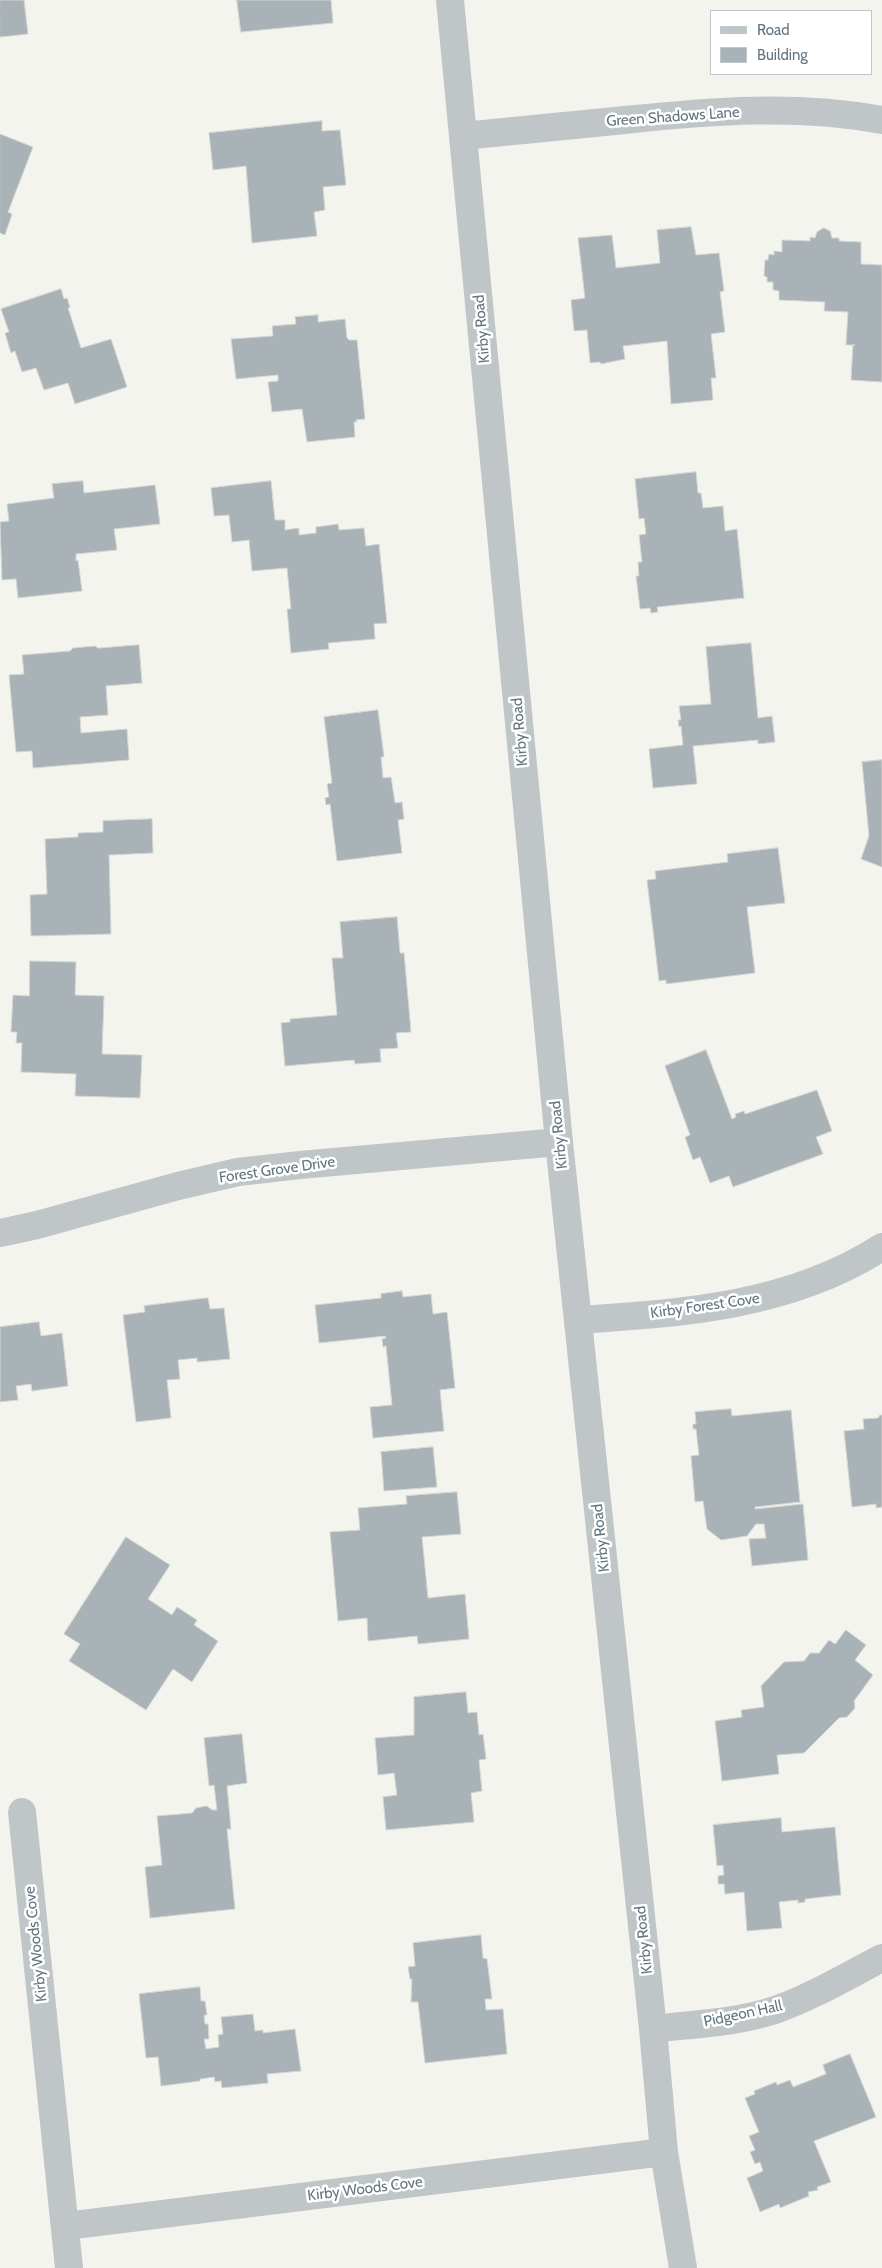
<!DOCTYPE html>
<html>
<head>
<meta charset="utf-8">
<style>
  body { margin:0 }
  #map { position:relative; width:882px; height:2268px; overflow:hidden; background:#f4f4ef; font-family:Cabin,sans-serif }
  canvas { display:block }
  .legend { position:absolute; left:710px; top:10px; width:162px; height:65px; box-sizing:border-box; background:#fff; border:1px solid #c0c8cd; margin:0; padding:6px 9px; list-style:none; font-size:15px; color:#627581 }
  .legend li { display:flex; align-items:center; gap:10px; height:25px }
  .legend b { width:25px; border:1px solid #c0c8cd }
</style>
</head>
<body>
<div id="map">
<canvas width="882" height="2268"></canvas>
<ul class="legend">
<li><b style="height:6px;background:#c0c5c7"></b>Road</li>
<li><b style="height:14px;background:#a9b2b6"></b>Building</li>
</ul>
</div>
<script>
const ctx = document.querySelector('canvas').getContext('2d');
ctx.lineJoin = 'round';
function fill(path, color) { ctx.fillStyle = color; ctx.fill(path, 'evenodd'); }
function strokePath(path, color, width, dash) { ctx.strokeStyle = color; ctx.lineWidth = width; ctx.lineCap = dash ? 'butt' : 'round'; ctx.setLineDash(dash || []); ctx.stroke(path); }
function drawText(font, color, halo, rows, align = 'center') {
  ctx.font = font + ' Cabin,sans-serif'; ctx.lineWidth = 5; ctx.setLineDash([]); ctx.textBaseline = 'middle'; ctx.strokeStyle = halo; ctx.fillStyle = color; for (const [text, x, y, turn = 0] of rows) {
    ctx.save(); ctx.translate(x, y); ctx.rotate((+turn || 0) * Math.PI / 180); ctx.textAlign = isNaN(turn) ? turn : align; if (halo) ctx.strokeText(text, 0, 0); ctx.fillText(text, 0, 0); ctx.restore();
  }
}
const building = new Path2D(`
  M0 0H24L28 34 0 37Z
  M237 0H331L333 23 241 32Z
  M322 121V131L340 130 346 185 323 187 325 210 314 212 317 236 252 243 246 166 213 170 209 133Z
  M0 134 33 147 8 212 12 214 5 235 0 233Z
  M691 227 696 255 719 253 724 291 720 292 725 332 711 334 716 378H711L713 400 671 404 667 341 623 346 625 359 601 364 600 362 590 363 587 330 574 331 571 300 585 298 578 238 612 235 616 268 660 263 657 230Z
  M824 228 830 231 832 238H839V241L861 242V264L882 265V382L851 380 853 345H855H846L848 312 824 311 825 302 779 300V291L773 290V282H767V277L764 276 765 260H768L769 254 774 255V251L782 252V240L810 241V237L815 238 817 232Z
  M61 289 64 299 67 298 70 307 68 308 81 348 111 339 127 387 75 404 68 383 44 390 36 368 22 372 15 351 11 353 5 333 9 332 1 309Z
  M318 315V322L345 319 347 338 349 340H357L365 419 356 420 357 422H354L355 437 307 442 302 409 272 412 268 382 278 381V375L236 379 231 339 273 336 272 326 296 324 295 317Z
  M696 472 698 493H701L703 508 723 506 725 531 737 529 744 598 657 607 658 612 651 613 650 608 640 609 636 576H639L638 562H642L639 535 646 534 644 518 639 519 635 479Z
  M83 481 84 493 155 485 160 524 114 529 117 550 76 554V561L78 560 82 591 18 598 16 579 2 580 0 522 9 521 7 504 54 498 52 484Z
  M271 481 275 520H285V530L299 528V535L316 533V527L338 524 339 530 364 528 366 546 379 544 387 623 374 624 375 639 328 643 329 649 291 653 287 609H291L287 568 252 571 249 540 232 542 229 515 214 516 211 488Z
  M751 643 758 718 772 716 775 742 758 744V740L693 746 697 784 653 788 649 749 683 745 681 726 679 727 678 720H681L679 706 711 704 706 647Z
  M139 645 142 683 106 686 108 715 80 717 81 733 127 729 129 760 33 768 32 751 16 752 9 675 24 674 22 655 70 651 73 648 95 646 98 648Z
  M378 710 384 757H381L383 778 391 777 395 803 402 802 404 819 398 820 402 853 337 861 330 804 326 805 325 798 329 797 327 784 332 783 324 717Z
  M882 760V867L861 859 869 836 862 762Z
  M152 819 153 853 109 855 111 934 31 936 30 895 47 894 45 839 78 837V833L103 832V821Z
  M778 848 785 903 747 907 755 973 666 984V980L659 981 647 880 656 879 655 871 728 862 727 854Z
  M397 917 400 953H404L411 1032 396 1033 398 1048 380 1049 381 1062 355 1064 354 1060 285 1066 281 1023 290 1022V1019L337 1015 332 958H343L340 922Z
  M30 961 76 962 75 995 104 996 102 1054 142 1055 140 1098 75 1096 76 1074 21 1072 22 1043H16L17 1032H11L13 995 29 996Z
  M706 1050 732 1119 736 1117 735 1114 744 1111 745 1114 817 1090 832 1131 816 1137 823 1154 733 1187 729 1176 710 1183 700 1157 693 1160 685 1137 690 1135 665 1066Z
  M402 1291 403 1297 431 1294 433 1314 447 1312 455 1388 440 1390 444 1431 373 1438 370 1407 392 1405 386 1346 383 1347 382 1339 386 1338 385 1336 319 1343 315 1305 381 1298V1294Z
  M208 1298 210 1309 224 1308 230 1359 197 1362V1358L178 1360 180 1379 167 1380 171 1418 136 1422 123 1315 145 1312 144 1306Z
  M39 1322 41 1336 62 1333 68 1386 32 1391 31 1384 16 1386 18 1400 0 1402V1327Z
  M731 1409 732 1416 791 1410 800 1502 755 1507V1509L803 1504 808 1560 752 1566 749 1539 766 1538 764 1524H756L747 1536 721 1540 707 1529 703 1501 695 1502 691 1456 699 1455 696 1429H693V1424H696L695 1412Z
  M880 1415H882V1507L876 1508V1504L852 1507 844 1431 864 1429 863 1419 878 1418Z
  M433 1447 437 1487 384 1491 381 1452Z
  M457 1492 461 1534 422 1537 428 1598 465 1594 469 1639 418 1644 417 1636 368 1641 367 1618 338 1621 330 1532 360 1530 358 1508 407 1504 406 1496Z
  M126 1537 170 1565 148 1599 172 1615 177 1607 197 1620 194 1625 218 1641 192 1682 173 1669 146 1710 69 1661 80 1644 64 1634Z
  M846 1630 866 1645 855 1660 873 1675 854 1701 855 1708 847 1717 839 1718 804 1753 777 1755 779 1774 722 1781 715 1721 742 1717 741 1710 764 1707 761 1686 784 1662 804 1661 810 1653H819L829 1640 835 1644Z
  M466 1692 468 1713 477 1712 479 1735 483 1734 486 1759 479 1760 482 1791 471 1793 474 1822 386 1830 383 1797 397 1795 394 1773 378 1775 375 1738 414 1735V1697Z
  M242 1734 247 1783 227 1786 231 1829H227L235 1909 150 1918 145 1867 162 1865 157 1816 192 1813 196 1808 207 1806 212 1810H217L214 1785 209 1786 204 1738Z
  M781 1818 782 1832 835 1827 841 1895 805 1899V1902L798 1903V1900L779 1902 782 1928 747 1931 744 1892 725 1894 724 1884H718V1876L724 1875 723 1865 717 1866 713 1825Z
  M481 1935 483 1958 487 1959 492 1999H485L486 2010 503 2009 507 2054 425 2063 418 2002H411L412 1979H410L408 1967 415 1966 413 1943Z
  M200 1987 201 2001H205L207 2015H204L205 2024H208L209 2039H204L206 2049 219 2047 218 2035 223 2034 221 2017 253 2014 255 2031 263 2030V2033L295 2029 301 2071 267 2074 268 2083 222 2088 221 2081 215 2082 214 2077 200 2079V2081L161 2086 158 2057 146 2058 139 1994Z
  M850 2054 876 2117 814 2141 831 2182 817 2187 818 2190 808 2192 809 2196 780 2208 779 2204 760 2212 747 2178 763 2171 760 2162 755 2164 750 2152 755 2150 749 2136 759 2132 745 2098 755 2094 754 2091 776 2082 777 2085 790 2080 793 2087 826 2074 823 2065Z`);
fill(building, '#a9b2b6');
strokePath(building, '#d5d5d2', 1);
strokePath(new Path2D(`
  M450 0 559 1142 653 2029 664 2152 683 2268
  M463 136C517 131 571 125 625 120 711 111 797 104 882 120
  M0 1233 37 1225 178 1186 238 1172 300 1165 559 1142
  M578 1320C683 1313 791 1306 882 1247
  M22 1812 69 2268
  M653 2029C693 2024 736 2023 775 2010 812 1997 847 1976 882 1958
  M66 2226 664 2152`), '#c0c5c7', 28);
drawText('15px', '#627581', '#fff', [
  ["Green Shadows Lane",673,117,-4],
  ["Kirby Road",482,329,-95],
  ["Kirby Road",520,732,-95],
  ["Kirby Road",559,1135,-96],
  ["Forest Grove Drive",277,1170,-8],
  ["Kirby Forest Cove",705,1306,-8],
  ["Kirby Road",601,1538,-96],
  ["Kirby Road",644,1940,-96],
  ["Kirby Woods Cove",36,1944,-96],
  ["Pidgeon Hall",743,2014,-12],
  ["Kirby Woods Cove",365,2189,-7]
]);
</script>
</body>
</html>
